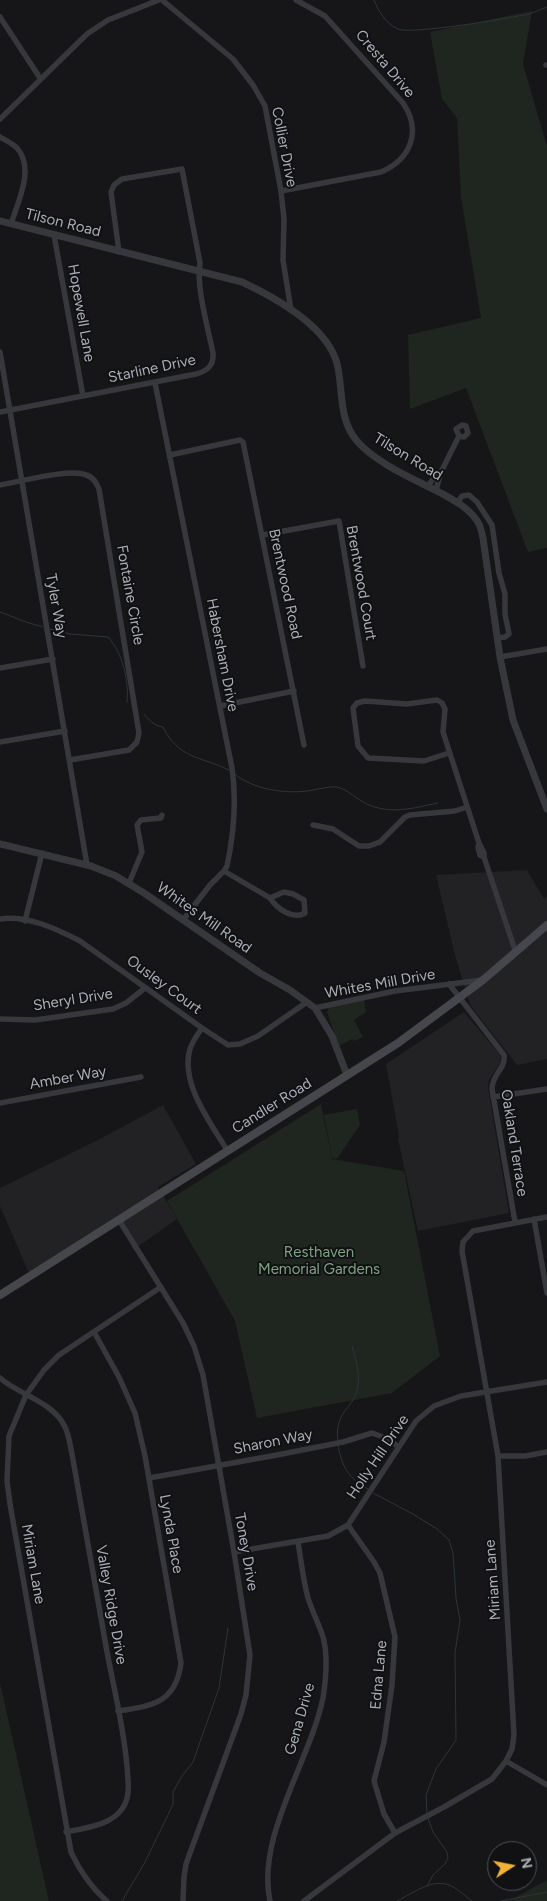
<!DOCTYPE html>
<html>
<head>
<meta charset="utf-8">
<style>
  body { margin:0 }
  #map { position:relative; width:547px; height:1901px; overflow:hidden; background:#161618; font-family:Figtree,sans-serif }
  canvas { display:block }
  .north { position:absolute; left:487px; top:1841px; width:50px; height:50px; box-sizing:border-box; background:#111113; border:1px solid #4d4f55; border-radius:50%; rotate:79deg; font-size:14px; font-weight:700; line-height:20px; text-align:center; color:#a8adb8 }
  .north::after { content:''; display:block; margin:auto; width:18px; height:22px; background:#f2b134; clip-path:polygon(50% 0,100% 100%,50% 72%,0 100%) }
</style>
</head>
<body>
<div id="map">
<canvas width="547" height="1901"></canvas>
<div class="north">N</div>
</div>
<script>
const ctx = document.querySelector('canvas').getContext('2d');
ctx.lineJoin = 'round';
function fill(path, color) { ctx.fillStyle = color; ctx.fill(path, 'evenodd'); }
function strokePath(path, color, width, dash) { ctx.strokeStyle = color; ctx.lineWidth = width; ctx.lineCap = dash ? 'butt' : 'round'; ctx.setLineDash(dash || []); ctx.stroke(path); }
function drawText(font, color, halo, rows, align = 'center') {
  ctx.font = font + ' Figtree,sans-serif'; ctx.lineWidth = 4; ctx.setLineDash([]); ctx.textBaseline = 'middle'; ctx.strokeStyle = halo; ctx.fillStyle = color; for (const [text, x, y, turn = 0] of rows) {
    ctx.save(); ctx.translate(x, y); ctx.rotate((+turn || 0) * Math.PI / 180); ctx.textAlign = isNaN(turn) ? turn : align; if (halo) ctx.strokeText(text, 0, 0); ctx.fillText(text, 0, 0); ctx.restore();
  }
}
fill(new Path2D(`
  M527 870 544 899 547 896V1059L517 1065 470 1005 455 955 436 875Z
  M464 1012 501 1056 500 1063 489 1080 488 1087 509 1213 418 1231 398 1139 399 1136 386 1064Z
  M163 1105 196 1164 158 1187 177 1219 133 1250 121 1220 31 1278 0 1206V1188L100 1139Z`), '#222225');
fill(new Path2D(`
  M532 11 523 64 547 146V548L528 552 466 388 410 409 408 335 481 318 461 197 457 118 442 99 430 32Z
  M364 1000 366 1012 354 1020 363 1037 354 1041 352 1039 339 1046 327 1012 329 1007Z
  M321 1104 332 1159 404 1171 440 1356 392 1393 257 1418 235 1321 167 1201Z
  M357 1109 360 1125 337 1159 332 1158 324 1115Z
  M0 1683 49 1901H0Z
  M547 1880V1901H509Z`), '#1e261f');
strokePath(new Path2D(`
  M374 0C379 12 385 23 398 29 410 35 510 18 529 14 535 12 541 9 547 7
  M0 612 26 622 43 627
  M50 629 70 634 108 637C123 654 129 680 127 702
  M144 714C149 720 154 726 163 727 179 759 200 756 229 770
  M234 774C254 789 282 794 307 791 316 790 328 786 337 787 349 790 356 799 367 804 391 815 413 808 438 803
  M338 1441C333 1411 356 1408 358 1385 360 1372 355 1358 352 1346
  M338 1445C342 1467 348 1478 368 1489
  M373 1493 413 1514 437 1529 449 1540 453 1553 456 1598 460 1620 455 1653 456 1740 436 1769 426 1795 427 1814
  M427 1886 433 1875 445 1864 448 1858 447 1852 433 1832 428 1818
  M122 1901 144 1864 167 1817 173 1804V1792L182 1776 193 1762 219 1688 228 1628
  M397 1901C411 1894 433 1878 449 1885 457 1888 465 1896 472 1901
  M501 1901 547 1892`), '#2c353c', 1);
strokePath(new Path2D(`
  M162 0 233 59 253 85 265 106 281 191 284 219 283 260 291 310
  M0 17 40 78
  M546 65H547
  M0 119 87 34 108 20 159 0
  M0 137C5 140 12 143 17 148 35 168 18 202 11 224
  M281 191 381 172C411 159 422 131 403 103L325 16 296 0
  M54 235 83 396
  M0 352 87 865
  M155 383 232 768C237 802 234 833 227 866L224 871 210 885 183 920
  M0 412 196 374C207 371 214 366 213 353 208 328 196 287 200 263L182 169 122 179 114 185 111 192 119 252
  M170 455 240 440 243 442 304 745
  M0 485C19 482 70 468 86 475 93 477 96 482 99 489L139 733 137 742 129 750 70 760
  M428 486 435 476 441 472
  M436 490 441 472 459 436 456 429 462 425 466 426 468 433 464 437 459 436
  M458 502 462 496 469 495 477 502 492 525 499 573 505 594V614L509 634 505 637 497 638
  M262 535 339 521 363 666
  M500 657 547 649
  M0 668 53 659
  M220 706 294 691
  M0 742 65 731
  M449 753 424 761 368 758 358 746 353 708 357 703 365 701 407 704 437 700 442 703 445 709 443 732 479 843
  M313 825 333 829 359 846H369L380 842 405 817 410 815 455 811 467 807
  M484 857 480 855 478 847 479 843 484 853V857L516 953
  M224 871 270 898
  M129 883 142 852 137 825 141 820 161 818 162 815
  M284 892 293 894 304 900 305 913C293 920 277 909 270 898Z
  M0 919C27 915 57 929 80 941L202 1028 228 1045 240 1044 258 1036 307 1002
  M25 921 42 853
  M449 984 504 1055C506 1069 492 1074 492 1089L515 1222
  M315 1008 395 991 483 980
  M0 1019 35 1020 113 1009 126 1003 145 988
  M202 1028C197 1035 192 1042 190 1049 180 1083 210 1122 227 1150
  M493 1097 547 1089
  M0 1103 141 1077
  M534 1219 547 1293
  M119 1220 183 1323 194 1346 203 1375 234 1552 250 1655 246 1695 241 1714 186 1864 184 1877 183 1901
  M94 1332 119 1377 135 1413 145 1456 181 1663C176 1703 152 1706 118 1711
  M0 1378C19 1395 54 1402 65 1427 69 1435 70 1445 72 1454 84 1520 95 1586 107 1652 115 1693 126 1739 128 1780 129 1790 128 1801 122 1809 110 1826 84 1828 66 1832
  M498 1456H525L547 1452
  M149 1478 277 1455 343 1442 372 1433 386 1438 399 1447
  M348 1525 374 1562 380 1573 395 1637 392 1685 384 1742 374 1781 384 1814 395 1833
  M234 1552 328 1536 348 1525 416 1421 434 1406 461 1396 547 1382
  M506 1761 547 1785
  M107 1901C90 1887 80 1871 71 1852L10 1504 7 1481 9 1436 26 1395 44 1370 59 1355 161 1287
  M270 1901C256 1837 310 1761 323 1698 326 1679 328 1655 323 1637 319 1624 312 1611 308 1598 303 1580 301 1560 298 1542
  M304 1901 395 1833 444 1807 492 1779 506 1761 512 1749 514 1735 498 1456 462 1251 463 1242 473 1231 547 1217`), '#37383d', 5.5);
strokePath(new Path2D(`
  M0 221 242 282C276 298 331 328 338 368 343 394 339 420 357 441 377 464 414 479 441 493 455 501 471 509 479 524 481 528 482 534 483 538L500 657 513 720 547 809
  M0 844 91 866 116 876 144 893 260 973 290 990 315 1008 332 1036 347 1075`), '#37383d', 7);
strokePath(new Path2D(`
  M0 1295 398 1043 483 980 547 925`), '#45474d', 8);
drawText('15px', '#a8adb8', '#111113', [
  ["Cresta Drive",385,64,50],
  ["Collier Drive",284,147,79],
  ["Tilson Road",63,223,14],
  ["Hopewell Lane",81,313,80],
  ["Starline Drive",152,369,-12],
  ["Tilson Road",408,457,31],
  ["Brentwood Court",361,583,80],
  ["Brentwood Road",285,584,78],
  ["Fontaine Circle",130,595,80],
  ["Tyler Way",56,606,80],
  ["Habersham Drive",222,655,79],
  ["Whites Mill Road",204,918,35],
  ["Whites Mill Drive",380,984,-10],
  ["Ousley Court",164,985,36],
  ["Sheryl Drive",73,1000,-9],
  ["Amber Way",68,1078,-10],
  ["Candler Road",272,1106,-32],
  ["Oakland Terrace",514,1143,81],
  ["Sharon Way",273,1442,-11],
  ["Holly Hill Drive",378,1457,-56],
  ["Lynda Place",171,1534,80],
  ["Toney Drive",246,1552,80],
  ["Miriam Lane",33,1564,80],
  ["Miriam Lane",493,1580,-94],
  ["Valley Ridge Drive",111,1605,80],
  ["Edna Lane",379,1675,-85],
  ["Gena Drive",300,1719,-74]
]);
drawText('15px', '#7fa381', '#111113', [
  ["Resthaven",319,1253],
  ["Memorial Gardens",319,1270]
]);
</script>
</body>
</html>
